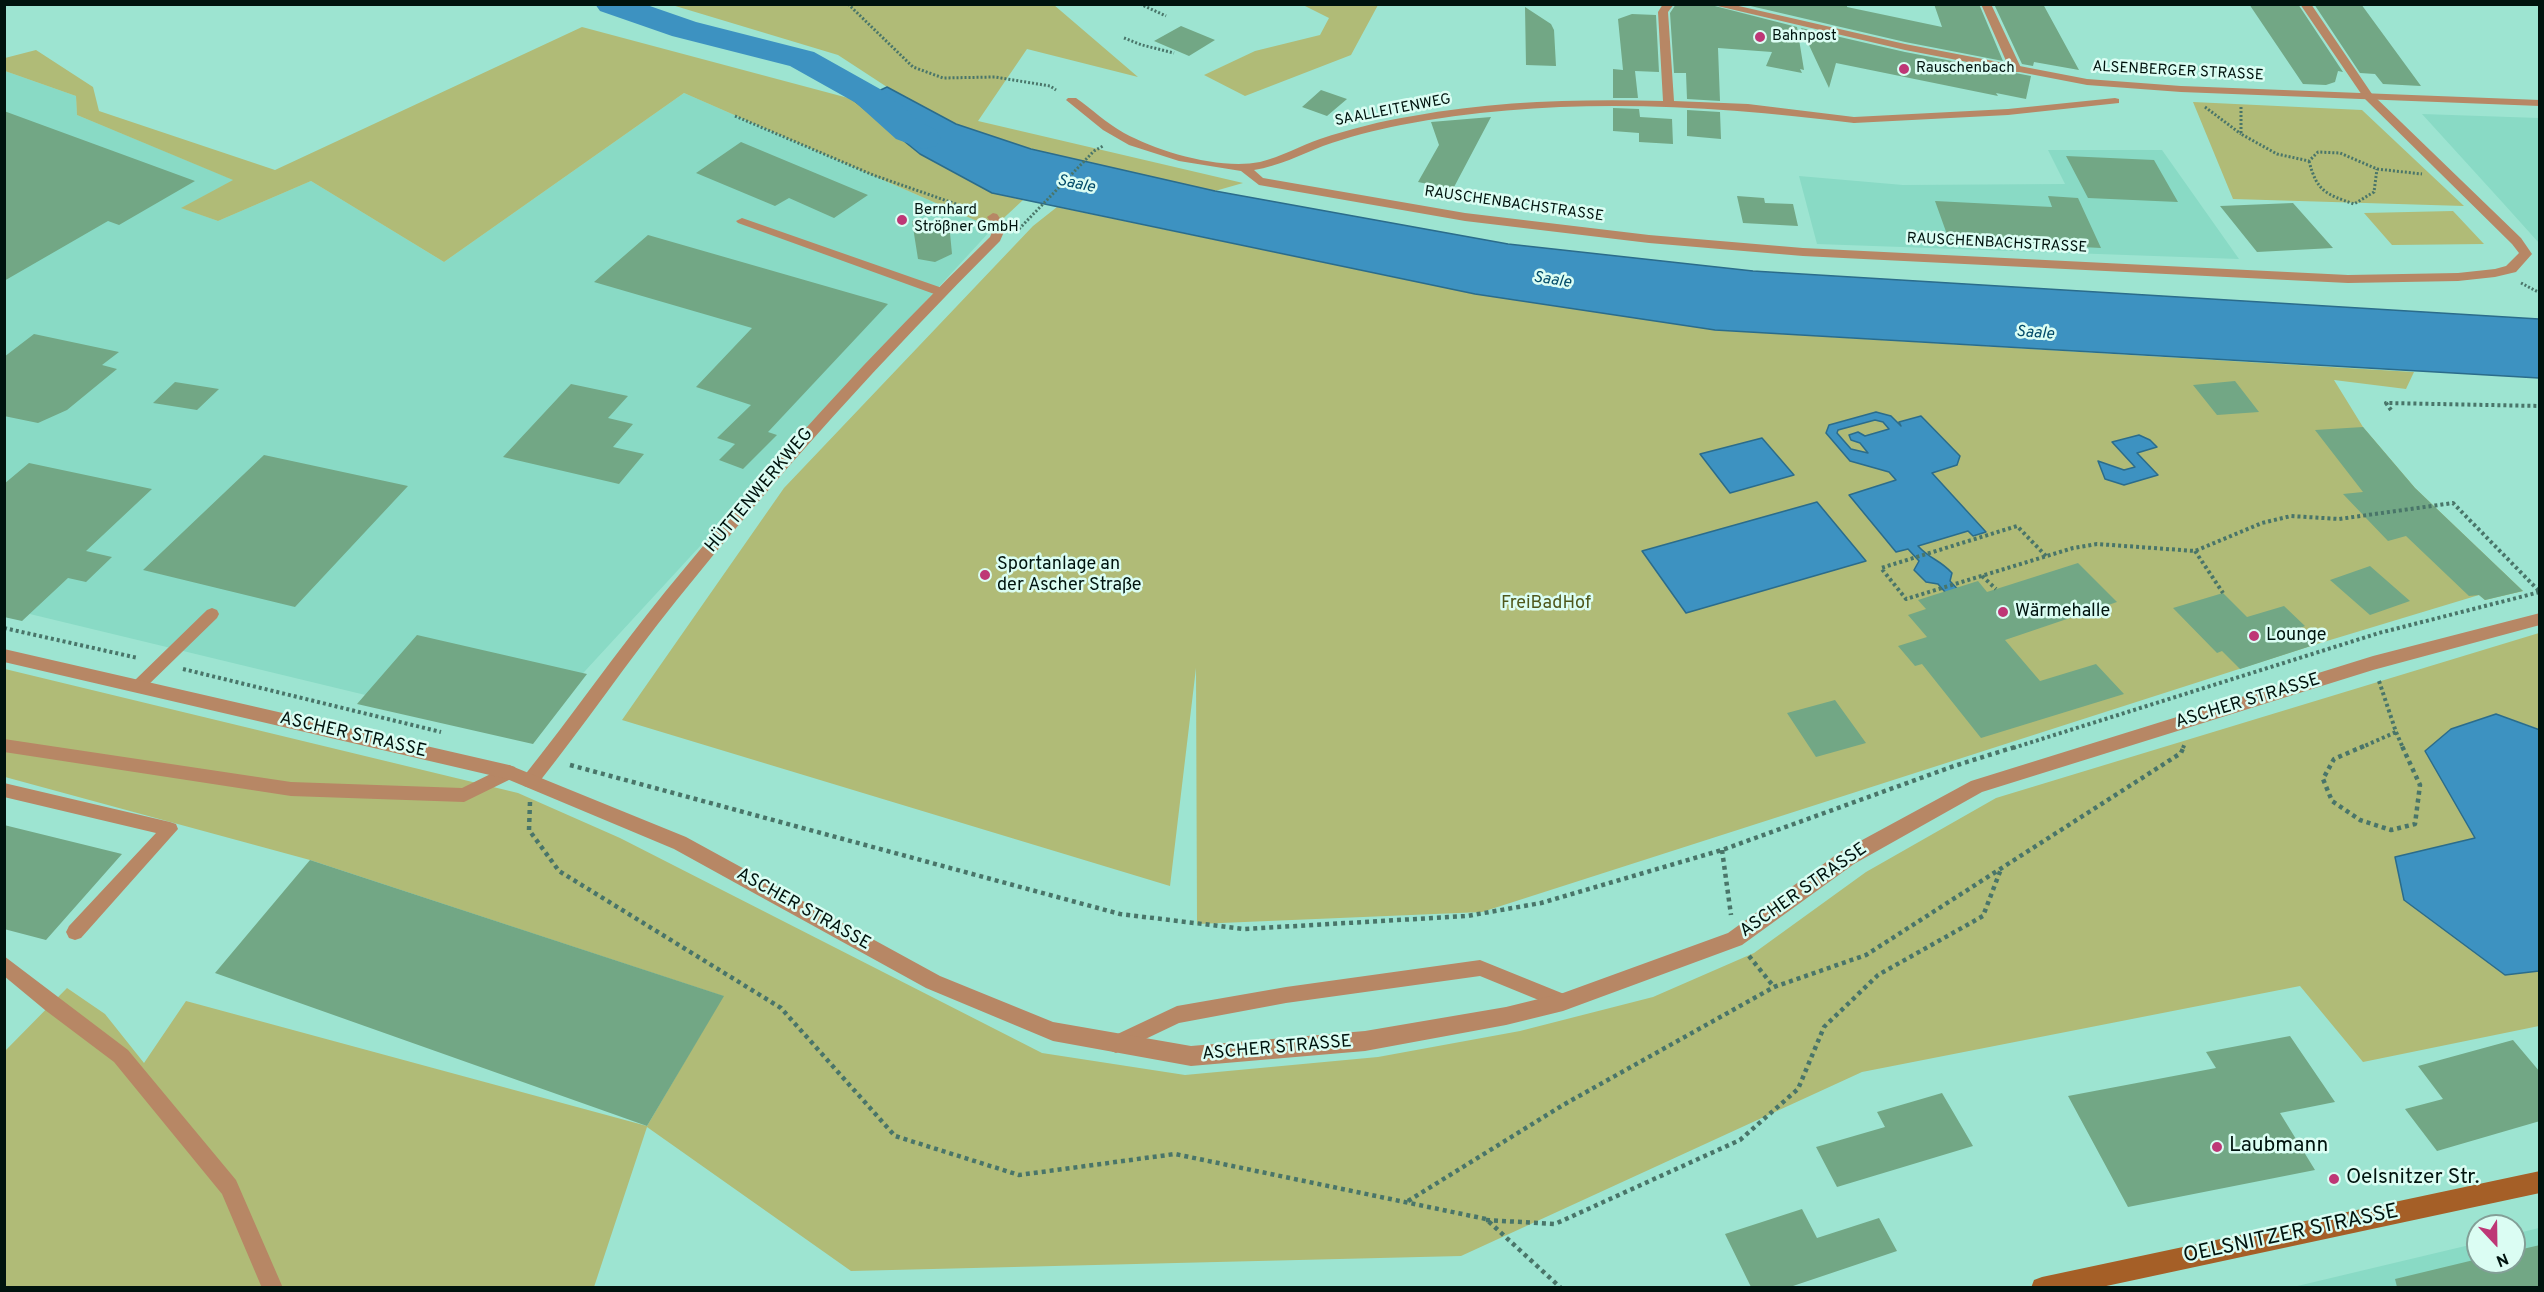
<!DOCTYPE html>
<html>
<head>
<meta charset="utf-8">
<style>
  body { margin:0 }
  #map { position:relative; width:2544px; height:1292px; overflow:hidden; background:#9de4d1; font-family:Overpass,sans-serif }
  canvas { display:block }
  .frame { position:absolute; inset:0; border:6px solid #00130e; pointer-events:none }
  .north { position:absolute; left:2466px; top:1214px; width:60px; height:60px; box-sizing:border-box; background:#dbfdf3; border:2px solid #839f97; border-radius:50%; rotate:158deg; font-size:16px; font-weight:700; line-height:24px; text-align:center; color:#00130e }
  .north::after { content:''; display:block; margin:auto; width:21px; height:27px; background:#be3776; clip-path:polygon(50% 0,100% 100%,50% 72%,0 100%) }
</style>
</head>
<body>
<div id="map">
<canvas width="2544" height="1292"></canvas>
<div class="frame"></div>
<div class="north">N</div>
</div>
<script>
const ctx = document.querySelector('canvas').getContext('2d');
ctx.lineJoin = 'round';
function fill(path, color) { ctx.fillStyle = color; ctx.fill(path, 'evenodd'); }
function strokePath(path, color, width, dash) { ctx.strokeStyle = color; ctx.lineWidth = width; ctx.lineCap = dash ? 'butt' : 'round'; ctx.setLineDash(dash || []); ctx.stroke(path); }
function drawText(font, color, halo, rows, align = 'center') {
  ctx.font = font + ' Overpass,sans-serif'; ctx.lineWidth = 5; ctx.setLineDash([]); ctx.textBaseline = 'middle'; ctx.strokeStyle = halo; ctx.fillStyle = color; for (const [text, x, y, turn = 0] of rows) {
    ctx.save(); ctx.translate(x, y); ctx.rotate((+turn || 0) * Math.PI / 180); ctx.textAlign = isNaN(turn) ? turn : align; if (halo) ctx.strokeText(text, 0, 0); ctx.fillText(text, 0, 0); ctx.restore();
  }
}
fill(new Path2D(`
  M5 71 76 96 77 115 234 180 182 208 218 221 311 181 444 262 684 93 993 228 527 734 5 608Z
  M2422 114 2539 118V243L2503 203Z
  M2048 150H2162L2239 259 1817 244 1799 176 1903 185 2065 184Z
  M2539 1228V1287L2289 1288 2478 1243V1262H2514V1234Z`), '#89dac5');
fill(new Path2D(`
  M672 5H1054L1138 77 1027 49 978 121 1243 183 1215 191 1031 149 956 124 887 87 838 55Z
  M1303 5H1378L1351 55 1245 96 1204 75 1255 51 1320 35 1329 18Z
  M582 27 852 99 920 154 992 193 1023 200 993 228 684 93 444 262 311 181 218 221 181 208 233 180 77 115 76 96 5 71V58L36 50 93 87 99 111 275 170Z
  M2193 102 2362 110 2464 206 2233 199Z
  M1057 207 1475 294 1715 330 2414 372 2406 389 2334 380 2363 427 2415 488 2523 591 2485 600 2479 595 2317 644 1482 912 1197 924 1196 668 1170 886 622 720 784 488 1033 226Z
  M2453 211 2484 244 2392 245 2364 213Z
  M2539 633V729L2496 714 2475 838 2395 858 2505 975 2539 971V1026L2363 1062 2300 986 1862 1072 1461 1256 851 1271 647 1127 594 1287H5L4 1052 67 988 105 1014 144 1063 186 1001 647 1126 723 996 310 860 5 777V669L518 793 620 838 1042 1053 1185 1075 1378 1057 1520 1031 1653 997 1754 953 1866 872 1996 798Z`), '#b0bb77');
const water = new Path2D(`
  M887 87 956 124 1031 149 1215 191 1508 244 1753 271 2539 319V378L1715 330 1475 294 992 193 920 154 852 99 868 96Z
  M1876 412 1891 416 1901 426 1899 422 1921 416 1960 456 1957 465 1932 473 1986 532 1973 536 1968 531 1918 546C1931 560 1939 559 1952 573L1950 581 1963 595 1952 600 1938 584 1926 582 1914 570 1919 561 1908 549 1896 552 1849 495 1896 480 1889 472 1850 461 1826 433 1829 425ZM1875 420 1883 422 1889 429 1865 436 1858 432 1849 435 1851 440 1860 443 1868 453 1851 449 1837 433 1838 430Z
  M2139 435 2150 440 2157 447 2137 453 2158 475 2124 485 2105 479 2098 461 2124 470 2135 467 2112 442Z
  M1762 438 1794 475 1730 493 1700 454Z
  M1817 502 1866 561 1686 613 1642 551Z
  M2496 714 2540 730 2539 971 2505 975 2404 900 2395 857 2475 838 2425 751 2451 729Z`);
fill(water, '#3d92c1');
strokePath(water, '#2b6c8b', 1.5);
fill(new Path2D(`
  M595 4H644L696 22 814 52 880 89 922 123 936 130 941 138 936 146 923 149 896 139 856 103 790 66 672 36 600 11Z`), '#3d92c1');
fill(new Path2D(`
  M1676 4H1707L1797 27 1804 70 1800 69 1802 73 1766 66 1772 52 1718 48 1720 101 1687 99 1686 73H1674L1670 13Z
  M1742 4H1847V7L1942 27 1934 4H1979L2003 61 1905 42Z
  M1994 4H2043L2079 70 2034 62 2033 66 2022 64Z
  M2249 4H2298L2343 72 2338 71 2335 82 2326 85 2303 84Z
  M2314 4H2361L2421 86 2383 84 2375 74 2360 73Z
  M1525 7 1551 24 1554 30 1556 66 1526 65Z
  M1632 14 1656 15 1659 72 1635 71 1638 98H1613V69L1623 70 1618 19Z
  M1181 26 1215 40 1189 56 1154 41Z
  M1801 28 1905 52 2031 76 2026 99 1996 93 1998 96 1836 63 1829 88Z
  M1321 90 1347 99 1327 116 1302 107Z
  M1613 108 1639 109 1640 117 1672 119 1673 144 1639 142V133L1613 131Z
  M1687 110 1720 112 1721 139 1687 136Z
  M4 111 195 181 119 225 108 221 4 281Z
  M1491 117 1453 189 1418 182 1439 145 1431 122Z
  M741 142 868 195 834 218 789 198 775 206 696 173Z
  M2066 156 2154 160 2178 202 2088 198Z
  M1737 196 1764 198 1765 203 1793 204 1798 226 1743 223Z
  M2048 196 2078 198 2101 248 1949 240 1935 201 2052 207Z
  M2293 203 2333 248 2257 252 2220 206Z
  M912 221 950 233 952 254 935 262 918 259Z
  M648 235 888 304 768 432 777 435 743 469 719 460 735 444 717 438 751 405 696 387 752 328 594 282Z
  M34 334 119 352 102 365 117 369 67 410 38 423 4 416V357Z
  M2235 381 2259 412 2217 415 2193 385Z
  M175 382 219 389 197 410 153 403Z
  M571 384 628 396 608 418 633 424 613 447 644 454 619 484 503 457Z
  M2363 427 2415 488 2523 591 2485 600 2479 595 2469 596 2406 536 2388 541 2343 494 2363 492 2315 430Z
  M264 455 408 486 295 607 143 570Z
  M29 463 152 489 86 551 112 557 86 582 68 578 22 621 4 617V484Z
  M2078 563 2117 602 2005 640 2040 681 2096 664 2124 694 1981 738 1922 664 1915 666 1898 646 1927 637 1908 615 1926 609 1918 600 1978 581 1987 592Z
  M2370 566 2410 601 2370 615 2330 580Z
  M2223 593 2247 617 2284 606 2305 626 2300 628 2317 644 2240 669 2222 651 2217 653 2173 608Z
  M417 635 587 674 533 744 357 704Z
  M1835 700 1866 743 1816 757 1787 713Z
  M4 825 122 854 46 940 4 929Z
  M310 860 724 996 647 1126 215 973Z
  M2290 1036 2335 1102 2280 1113 2315 1170 2128 1207 2068 1096 2216 1068 2206 1052Z
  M2513 1040 2540 1072V1121L2437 1151 2405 1109 2443 1099 2418 1066Z
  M1942 1093 1973 1146 1837 1187 1816 1147 1885 1127 1877 1112Z
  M1802 1209 1817 1238 1879 1218 1897 1251 1790 1287H1751L1725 1234Z
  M2540 1245V1287H2397L2395 1279 2478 1259V1262H2514V1251Z`), '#72a785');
strokePath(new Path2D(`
  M848 4 913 67 943 78 995 77 1050 86 1056 90
  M1140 4 1166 16
  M1124 38 1142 45 1174 53
  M2205 107 2241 134
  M2241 107V134L2277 154 2309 161 2318 152 2340 153 2377 169 2422 174
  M735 116 873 175 976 211
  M2309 161C2317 192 2326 194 2354 204L2374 192 2377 169
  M1019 229 1094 151 1103 146
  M2521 283 2540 293`), '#497569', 3, [2, 2]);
strokePath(new Path2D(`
  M2391 410 2386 403 2540 406
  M2195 551 2223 593
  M2046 556 2017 526 1881 568 1906 599 2073 548 2097 544 2195 551 2262 523 2291 516 2339 519 2453 503 2540 592
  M1982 576 1996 589
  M4 628 138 658
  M183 669 441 732
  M2379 681 2396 732
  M2396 732 2403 748
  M2013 748 2379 633 2540 592
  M2183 748 2185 743
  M2360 748 2396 732`), '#497569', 4, [3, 3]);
strokePath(new Path2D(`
  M2364 746 2334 759 2323 779 2332 801 2360 820 2391 830 2415 824 2420 785 2402 746
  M570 765 1120 914 1244 929 1467 916 1541 903 1722 850 1954 766 2018 746
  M530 802 529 830 559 871 781 1008 895 1136 1019 1175 1175 1154 1486 1219 1561 1288
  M1722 850 1731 915
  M1749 956 1774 987
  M1408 1201 1563 1105 1774 987 1866 955 2181 753 2184 746
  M1486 1220 1555 1224 1740 1140 1798 1089 1824 1027 1878 975 1983 916 2001 869`), '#497569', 4.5, [4, 4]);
fill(new Path2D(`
  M2115 98 2119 99V103L2008 115 1854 123 1849 120 1854 117 2008 109Z
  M742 218 945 289 947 292 945 295H937L738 223 736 221Z
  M212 608 217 610 219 614 217 618 143 690H133L130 686 133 682 207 610Z
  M4 739 291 782 462 788 509 765 515 767 517 772 515 777 464 802 291 796 4 752Z
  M4 783 170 822 176 824 178 829 81 938 75 940 69 938 66 932 69 926 156 833 4 797Z
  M4 956 128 1050 236 1180 283 1288H262L222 1194 114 1062 45 1010 4 976Z
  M1480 960 1569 996 1572 1002 1569 1008 1563 1010 1480 976 1286 1003 1179 1023 1116 1053 1109 1050 1107 1044 1109 1038 1177 1006 1286 987Z`), '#b78765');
fill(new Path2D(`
  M1663 4H1674L1668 12 1674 101 1748 104 1854 117 1860 120 1854 123C1705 104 1550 96 1401 125 1375 130 1348 137 1323 146 1300 155 1279 166 1254 170L1263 178 1465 213 1649 235 1803 248 2348 275 2458 273 2495 269 2506 266 2519 253 2512 244 2364 98 2300 4H2311L2372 94 2521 238 2532 254 2516 272 2495 277 2458 281 2348 283 1803 256 1649 243 1465 221 1259 185 1241 171 1179 161 1129 145 1103 130 1066 100 1068 98H1076C1092 109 1106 123 1124 133 1159 152 1220 170 1260 162 1281 157 1300 146 1320 139 1350 129 1381 121 1413 116 1495 101 1580 99 1663 101L1658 12Z
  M1981 4H1991L2022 70 2020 72H2012L2010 70Z
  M993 213 997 214 1006 227 1000 241C886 355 777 475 676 601 627 662 584 726 536 786L530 788 524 786 521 781 524 776C572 716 616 652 665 592 767 467 875 349 990 237L994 227 987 217Z`), '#b78765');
fill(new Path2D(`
  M1709 4H1730L1905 44 2087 79 2181 86 2540 100V106L2181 92 2087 85 1905 50Z
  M2540 613V625L2373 670 1982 792 1854 864 1742 945 1563 1011 1506 1025 1365 1051 1191 1066 1053 1041 926 988 674 849 507 779 4 662V649L509 765 686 837 940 976 1053 1022 1191 1046 1365 1031 1506 1007 1563 993 1728 933 1840 852 1971 781 2373 656Z`), '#b78765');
fill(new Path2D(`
  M2540 1171V1193L2097 1288H2031L2034 1280 2042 1277Z`), '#a55f27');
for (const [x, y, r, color] of [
  [1760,37,6,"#be3776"],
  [1904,69,6,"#be3776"],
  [902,220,6,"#be3776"],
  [985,575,6,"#be3776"],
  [2003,612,6,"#be3776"],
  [2254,636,6,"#be3776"],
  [2217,1147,6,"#be3776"],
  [2334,1179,6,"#be3776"]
]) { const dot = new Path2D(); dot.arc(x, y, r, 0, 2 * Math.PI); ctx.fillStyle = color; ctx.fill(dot); strokePath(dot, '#dbfdf3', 2); }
drawText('15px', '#00130e', '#dbfdf3', [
  ["Bahnpost",1772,37],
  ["Rauschenbach",1916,69],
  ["Bernhard",914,211],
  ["Strößner GmbH",914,228]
], 'left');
drawText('15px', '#00130e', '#dbfdf3', [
  ["ALSENBERGER STRASSE",2178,72,3],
  ["SAALLEITENWEG",1393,111,-11],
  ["RAUSCHENBACHSTRASSE",1514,205,8],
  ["RAUSCHENBACHSTRASSE",1997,244,3]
]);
drawText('italic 16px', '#004968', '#dbfdf3', [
  ["Saale",1076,185,12],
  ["Saale",1552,281,9],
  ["Saale",2035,334,4]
]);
drawText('18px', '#00130e', '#dbfdf3', [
  ["HÜTTENWERKWEG",760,491,-50],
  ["ASCHER STRASSE",2248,702,-17],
  ["ASCHER STRASSE",353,736,13],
  ["ASCHER STRASSE",1804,891,-35],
  ["ASCHER STRASSE",803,910,29],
  ["ASCHER STRASSE",1277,1049,-5]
]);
drawText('18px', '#00130e', '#dbfdf3', [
  ["Sportanlage an",997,565],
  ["der Ascher Straße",997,586],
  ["Wärmehalle",2015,612],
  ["Lounge",2266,636]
], 'left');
drawText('18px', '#4f571b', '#dbfdf3', [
  ["FreiBadHof",1546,604]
]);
drawText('21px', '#00130e', '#dbfdf3', [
  ["Laubmann",2229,1147],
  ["Oelsnitzer Str.",2346,1179]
], 'left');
drawText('21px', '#00130e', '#dbfdf3', [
  ["OELSNITZER STRASSE",2291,1235,-12]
]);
</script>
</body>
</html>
